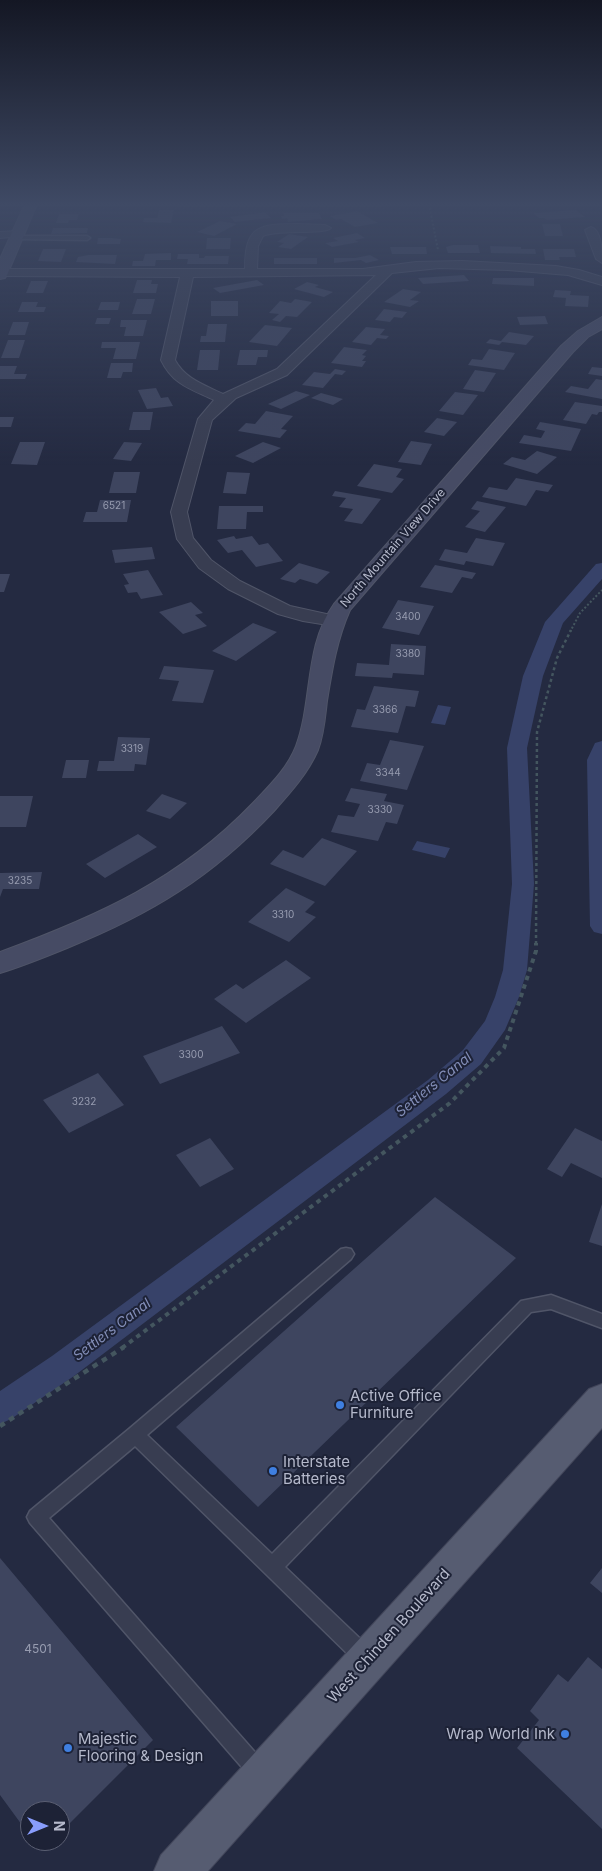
<!DOCTYPE html>
<html>
<head>
<meta charset="utf-8">
<style>
  body { margin:0 }
  #map { position:relative; width:602px; height:1871px; overflow:hidden; background:#242a41; font-family:Inter,sans-serif }
  canvas { display:block }
  .north { position:absolute; left:20px; top:1801px; width:50px; height:50px; box-sizing:border-box; background:#1d2236; border:1px solid #5a5e72; border-radius:50%; rotate:90deg; font-size:14px; font-weight:700; line-height:20px; text-align:center; color:#b5b9cb }
  .north::after { content:''; display:block; margin:auto; width:18px; height:22px; background:#899dfc; clip-path:polygon(50% 0,100% 100%,50% 72%,0 100%) }
</style>
</head>
<body>
<div id="map">
<canvas width="602" height="1871"></canvas>
<div class="north">N</div>
</div>
<script>
const ctx = document.querySelector('canvas').getContext('2d');
ctx.lineJoin = 'round';
function fill(path, color) { ctx.fillStyle = color; ctx.fill(path, 'evenodd'); }
function strokePath(path, color, width, dash) { ctx.strokeStyle = color; ctx.lineWidth = width; ctx.lineCap = dash ? 'butt' : 'round'; ctx.setLineDash(dash || []); ctx.stroke(path); }
function drawText(font, color, halo, rows, align = 'center') {
  ctx.font = font + ' Inter,sans-serif'; ctx.lineWidth = 4; ctx.setLineDash([]); ctx.textBaseline = 'middle'; ctx.strokeStyle = halo; ctx.fillStyle = color; for (const [text, x, y, turn = 0] of rows) {
    ctx.save(); ctx.translate(x, y); ctx.rotate((+turn || 0) * Math.PI / 180); ctx.textAlign = isNaN(turn) ? turn : align; if (halo) ctx.strokeText(text, 0, 0); ctx.fillText(text, 0, 0); ctx.restore();
  }
}
fill(new Path2D(`
  M178 204H383V207H177Z`), '#263942');
fill(new Path2D(`
  M438 705 451 707 445 725 431 723Z
  M417 841 450 848 445 858 412 850Z`), '#374269');
fill(new Path2D(`
  M602 563V579L563 623 543 676 527 748 534 884 527 970 519 997 505 1030 481 1064 446 1094 74 1376 11 1419 0 1424V1391L52 1356 428 1080 463 1050 485 1021 495 997 503 970 512 884 507 748 523 676 545 622 596 564Z
  M602 741V934L594 932 590 926 587 760 595 743Z`), '#374269');
fill(new Path2D(`
  M159 210H174L171 223 143 222 144 218H157Z
  M576 210 585 217 547 220 544 218H539L533 213Z
  M357 211 378 223 355 227 341 219 336 220 330 216Z
  M265 212 271 218 235 222 230 217Z
  M283 213H319L322 219 288 222 287 218 282 219 281 216H284Z
  M59 214H79L77 220H69L68 223H56Z
  M220 221 237 224 214 236 197 232Z
  M542 224H560L563 236H545Z
  M53 228H88L87 233 51 234Z
  M357 233 365 238 355 240 359 242 332 247 325 243 338 241 333 238Z
  M289 234 308 237 291 249 278 247 284 243 277 242Z
  M98 238H112L121 239 120 244H97Z
  M207 238H231L230 249H206Z
  M453 245H478L480 253H448L446 247Z
  M490 246 521 247V249H535L536 254 491 253Z
  M390 247H426L427 254H392Z
  M43 249H66L61 262 38 261Z
  M543 249H574L576 257H559L560 260H545Z
  M171 253V260H156L155 266H132L133 261H143L145 254Z
  M178 254H199V258H204L205 256H229L228 264H187L188 259H177Z
  M88 255H117L115 264 76 262 78 257Z
  M370 255 379 260 366 263 361 260 334 263V258H355Z
  M274 258H317V264H274Z
  M464 275 469 281 423 284 418 278Z
  M493 278H534V286L492 284Z
  M137 280H152L151 284H158L156 293H133Z
  M257 280 264 285 220 293 213 288Z
  M31 281H48L43 293H26Z
  M307 282 319 285 315 287 333 292 324 297 294 289Z
  M403 289 421 292 410 300 419 301 410 307 384 302Z
  M555 290 571 291 570 295 589 296 588 307 565 306 566 298 553 297Z
  M137 299H155L151 314H132Z
  M295 299 312 302 297 317 286 316 280 322 272 320 279 314 269 313 280 301 291 303Z
  M211 301H238V316H211Z
  M22 302H38L36 307H46L44 312H18Z
  M101 302H120L118 310H98Z
  M384 309 407 312 402 318 394 317 390 322 375 320Z
  M545 316 548 324 520 325 517 317Z
  M97 318H111L109 324H95Z
  M121 320H147L143 336H124L126 327H120Z
  M13 322H29L25 335H8Z
  M208 324H227L225 342H200L201 336H206Z
  M265 325 292 328 277 346 249 342Z
  M366 327 385 329 380 335 389 336 386 339 377 338 371 345 352 342Z
  M509 332 534 336 526 345 502 342 499 345 486 343 490 339 501 341Z
  M8 340H25L19 358H1Z
  M102 342H140L136 359H113L116 348H101Z
  M344 347 367 350 362 355 366 356 362 361H366L362 367 331 363Z
  M489 349 515 353 504 370 468 365 472 359 482 360Z
  M200 350H220L218 370H197Z
  M240 350H268L267 357H258L256 365H237Z
  M111 363H133L132 372H123L121 378H107Z
  M0 366H17L14 374H27L25 379H0Z
  M592 367 602 368V376L588 374Z
  M335 369 346 371 342 375 335 374 323 388 302 385 314 372 330 374Z
  M475 370 496 373 484 392 463 389Z
  M596 379 602 380V399L565 392 571 386 588 389Z
  M156 388 161 398 168 397 173 406 147 409 138 390Z
  M296 391 310 395 281 409 268 404Z
  M455 392 478 395 463 415 439 411Z
  M321 393 343 399 333 405 311 398Z
  M575 402 602 406V412H599L597 415 592 414 586 424 563 420Z
  M266 411 293 416 281 429 287 430 280 438 238 431 246 423 255 424Z
  M133 412H153L150 430H129Z
  M0 417H14L11 427H0Z
  M437 418 457 422 444 436 424 432Z
  M540 422 581 429 571 451 519 443 524 435 541 438 545 431 536 429Z
  M411 441 432 444 421 465 398 462Z
  M20 442H45L37 465 11 464Z
  M124 442 142 443 131 461 113 459Z
  M263 442 281 448 253 463 235 456Z
  M537 451 557 457 537 474 503 464 512 457 525 460Z
  M374 464 402 469 396 477 404 479 392 493 357 486Z
  M114 472H140L136 493H109Z
  M227 472 250 473 246 494 223 493Z
  M516 478 553 485 548 492 536 490 526 506 482 497 489 487 507 490Z
  M335 491 381 499 362 524 344 521 353 509 339 507 346 498 332 496Z
  M100 500H131L127 522H83L86 512H97Z
  M477 501 506 507 485 532 465 527 480 511 471 509Z
  M219 506H263V512H247L246 529H217Z
  M234 536 236 539 252 536 259 545 268 543 283 561 256 567 242 550 228 553 217 540Z
  M476 538 505 543 493 566 466 561 464 565 439 560 445 549 467 553Z
  M152 547 155 559 115 563 112 550Z
  M299 563 330 572 317 584 300 579 295 583 280 579Z
  M435 565 476 573 472 579 462 577 452 593 420 587Z
  M148 570 163 595 141 599 137 592 128 593 124 585 129 584 123 574Z
  M0 574H10L4 592H0Z
  M398 600 434 606 419 635 382 628Z
  M191 602 203 613 195 615 207 626 183 634 159 612Z
  M253 623 277 632 236 661 212 651Z
  M391 644 426 646 424 675 393 673 392 678 355 676 357 663 389 665Z
  M164 666 214 670 203 703 172 701 179 681 159 679Z
  M374 686 419 691 415 707 406 706 398 733 351 727 357 709 365 710Z
  M118 737 150 738 146 765 135 764 134 771H97L99 761H114Z
  M390 740 424 746 407 790 360 781 367 763 380 765Z
  M66 760H89L86 778H62Z
  M351 788 387 794 384 801 404 805 397 824 386 822 378 841 331 832 338 815 354 817 360 804 345 801Z
  M162 794 187 803 170 819 146 811Z
  M0 796H33L26 827H0Z
  M138 834 157 847 105 878 86 864Z
  M322 838 357 851 325 886 270 864 283 850 303 858Z
  M42 872 39 889H3L0 897V873Z
  M286 888 315 902 305 912 316 917 289 942 248 922Z
  M286 960 311 978 246 1023 214 999 236 984 243 989Z
  M222 1026 240 1053 160 1084 143 1056Z
  M98 1073 124 1105 69 1133 43 1100Z
  M575 1128 602 1141V1178L571 1163 562 1177 547 1169Z
  M210 1138 234 1169 200 1187 176 1155Z
  M435 1197 516 1258 258 1507 176 1427Z
  M602 1204V1246L589 1242Z
  M0 1558 153 1740 60 1833V1811H30V1836L0 1795Z
  M602 1568V1593L590 1583Z
  M588 1657 602 1669V1829L517 1748 539 1720 530 1711 558 1674 568 1682Z
  M34 1841H52L42 1851Z`), '#3e455f');
const lane = new Path2D(`
  M16 236H87L90 238 87 240 14 239Z
  M346 1248 351 1249 354 1254 351 1259 147 1435 272 1554 521 1301 551 1295 602 1314V1328L551 1309 531 1312 285 1567 373 1651 376 1658 373 1665 366 1668 359 1665 135 1446 49 1518 267 1766 270 1773 267 1780 260 1783 253 1780 30 1523 27 1517 30 1511 129 1429 341 1249Z`);
const street = new Path2D(`
  M298 224 325 225 331 228C324 235 279 229 263 236L258 246 257 269H363L416 262 462 261 556 266 579 270 602 277V285L568 275 508 270 439 268 392 273 287 375 236 398 212 420 187 512 193 538 211 560 240 581 290 606 340 617 343 621 340 625 334 626 303 621 278 614 228 589 199 568 177 539 171 512 198 419 214 400C191 389 173 385 161 360L180 277 0 276 1 269H245C245 226 258 224 298 224ZM376 275 277 369 223 394C205 385 185 379 175 360L193 277Z
  M591 227C602 230 602 252 602 263L596 259 585 230Z
  M18 231 24 234 22 236 0 238V232Z`);
const secondary = new Path2D(`
  M25 204H37L7 275 5 278 0 279V259Z
  M602 317V329L588 337 573 352 350 610C337 639 332 670 327 701 325 718 324 734 318 750 308 773 291 792 274 811 212 877 151 914 67 948 45 957 23 966 0 973V952C98 916 179 880 253 803 269 786 287 769 296 746 313 700 304 646 334 604L561 346 578 331Z`);
const primary = new Path2D(`
  M602 1384V1428L208 1871H154L161 1855 589 1389Z`);
strokePath(lane, '#505568', 3);
strokePath(street, '#505568', 2);
strokePath(secondary, '#505568', 2);
strokePath(primary, '#42465a', 2);
strokePath(new Path2D(`
  M429 204 438 250
  M570 632 580 613 602 590`), '#44565f', 2, [2, 2]);
strokePath(new Path2D(`
  M536 944 537 732 557 658 571 630`), '#44565f', 2.5, [3, 3]);
strokePath(new Path2D(`
  M122 1348 450 1103 504 1048 536 951V943`), '#44565f', 4, [4.5, 4.5]);
strokePath(new Path2D(`
  M0 1426 124 1347`), '#44565f', 4.5, [5.5, 5.5]);
fill(lane, '#383d51');
fill(street, '#383d51');
fill(secondary, '#464b64');
fill(primary, '#565c71');
const sky = ctx.createLinearGradient(0, 0, 0, 466);
sky.addColorStop(0, '#141724');
sky.addColorStop(0.44, '#3f4a65');
sky.addColorStop(1, '#3f4a6500');
ctx.fillStyle = sky;
ctx.fillRect(0, 0, 602, 466);
for (const [x, y, r, color] of [
  [340,1405,5,"#3f7fe0"],
  [273,1471,5,"#3f7fe0"],
  [565,1734,5,"#3f7fe0"],
  [68,1748,5,"#3f7fe0"]
]) { const dot = new Path2D(); dot.arc(x, y, r, 0, 2 * Math.PI); ctx.fillStyle = color; ctx.fill(dot); strokePath(dot, '#1d2236', 2); }
drawText('10px', '#979cb0', null, [
  ["6521",114,506],
  ["3400",408,617],
  ["3380",408,654],
  ["3366",385,710],
  ["3319",132,749],
  ["3344",388,773],
  ["3330",380,810],
  ["3235",20,881],
  ["3310",283,915],
  ["3300",191,1055],
  ["3232",84,1102]
]);
drawText('12px', '#b5b9cb', '#1d2236', [
  ["North Mountain View Drive",393,548,-49]
]);
drawText('12px', '#979cb0', null, [
  ["4501",38,1649]
]);
drawText('italic 14px', '#838eb8', '#1d2236', [
  ["Settlers Canal",434,1085,-39],
  ["Settlers Canal",112,1330,-37]
]);
drawText('15px', '#b5b9cb', '#1d2236', [
  ["Active Office",350,1396],
  ["Furniture",350,1413],
  ["Interstate",283,1462],
  ["Batteries",283,1479],
  ["Wrap World Ink",555,1734,"right"],
  ["Majestic",78,1739],
  ["Flooring & Design",78,1756]
], 'left');
drawText('15px', '#b5b9cb', '#1d2236', [
  ["West Chinden Boulevard",389,1636,-48]
]);
</script>
</body>
</html>
